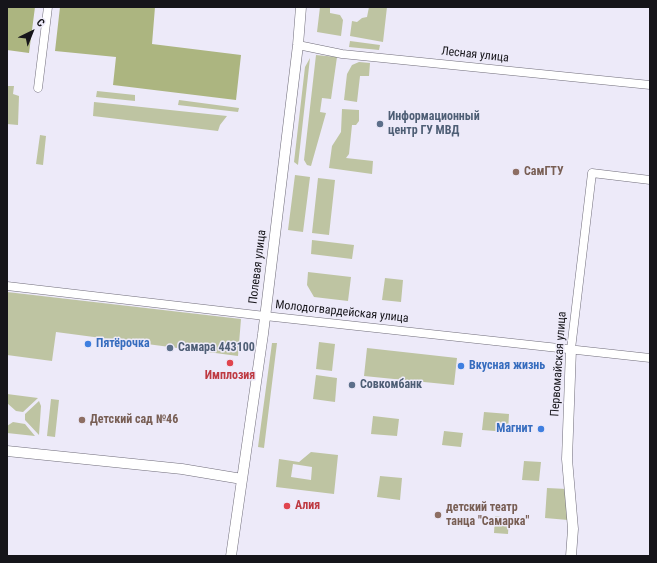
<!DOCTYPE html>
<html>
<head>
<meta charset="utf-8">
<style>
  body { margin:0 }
  #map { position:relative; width:657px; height:563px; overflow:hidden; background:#edeaf9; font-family:"Roboto Condensed",sans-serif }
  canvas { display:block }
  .frame { position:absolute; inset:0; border:8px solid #16151a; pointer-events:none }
  .north { position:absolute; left:12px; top:12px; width:40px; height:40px; -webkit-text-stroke:3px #edeaf9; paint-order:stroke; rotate:43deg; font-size:11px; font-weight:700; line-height:16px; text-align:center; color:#16151a }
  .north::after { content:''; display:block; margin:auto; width:14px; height:18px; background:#16151a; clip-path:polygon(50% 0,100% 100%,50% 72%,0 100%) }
</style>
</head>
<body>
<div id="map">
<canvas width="657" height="563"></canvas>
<div class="frame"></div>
<div class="north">С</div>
</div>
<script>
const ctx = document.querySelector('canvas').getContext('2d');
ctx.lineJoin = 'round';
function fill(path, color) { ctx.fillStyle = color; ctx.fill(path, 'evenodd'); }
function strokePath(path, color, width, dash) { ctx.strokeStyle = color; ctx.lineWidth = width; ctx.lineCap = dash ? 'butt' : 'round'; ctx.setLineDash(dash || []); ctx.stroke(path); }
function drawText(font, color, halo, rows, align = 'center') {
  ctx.font = font + ' "Roboto Condensed",sans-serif'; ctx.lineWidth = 3; ctx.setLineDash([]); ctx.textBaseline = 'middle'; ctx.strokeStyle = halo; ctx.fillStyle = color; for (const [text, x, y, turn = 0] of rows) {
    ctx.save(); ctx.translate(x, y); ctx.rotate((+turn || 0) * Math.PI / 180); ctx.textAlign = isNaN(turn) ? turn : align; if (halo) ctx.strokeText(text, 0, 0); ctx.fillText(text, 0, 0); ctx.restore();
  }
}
fill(new Path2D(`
  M320 7H330V13L340 15 343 20 341 36 317 32Z
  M369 7H387L383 42 350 36 352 21 357 22 362 18 367 17Z
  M350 41 380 45 379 50 349 47Z
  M316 55 337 57 331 99 322 98 320 112 326 113 311 166 307 165 304 160Z
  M310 58 298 165 294 162 305 67Z
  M359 62 370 63 369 76H360L357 102 344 100 347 74 352 65Z
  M7 86H14L13 94 19 96 18 125 7 124Z
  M97 91 135 95V101L96 97Z
  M179 100 239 108 238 112 178 105Z
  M94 102 227 116 220 125 218 131 93 116Z
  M342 109 359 110V121L356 125H352L349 154 346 158 373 161 372 174 329 168 332 146 341 132Z
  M40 135 46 136 43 165 36 164Z
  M295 175 310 177 303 232 288 230Z
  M318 178 335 180 329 235 312 233Z
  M312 240 354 245 352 259 311 254Z
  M308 272 351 277 348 301 314 297 307 285Z
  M385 278 403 280 401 302 382 300Z
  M7 292 241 319 238 356 56 332 52 361 7 355Z
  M319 342 335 344 332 371 316 369Z
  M272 343H277L264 448 258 447Z
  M367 348 457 358 454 385 364 376Z
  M316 375 337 378 335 402 313 399Z
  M7 394 38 398 23 412 16 411 7 403Z
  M51 399 59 400 55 437 47 436Z
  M39 401 41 406 39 435 25 420V414Z
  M484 412 509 414 508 432 482 430Z
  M373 416 399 419 397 436 371 434Z
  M13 422 25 424 35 436 7 433V426Z
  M444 431 463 433 461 447 442 445Z
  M311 452 338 455 334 494 276 487 279 459 299 462ZM293 464 312 467 311 480 291 477Z
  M524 461 541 462 539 481 522 480Z
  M380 476 402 478 400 500 377 497Z
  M547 488 567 489 568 520 545 518Z
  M495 516 509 518 508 534 494 533Z`), '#bec4a2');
fill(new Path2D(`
  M7 7H35L29 53 7 50Z
  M60 7H155L152 44 241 55 236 100 113 85 116 57 55 51Z`), '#acb580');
const minor = new Path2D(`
  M298 45 342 54 650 85
  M38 88 48 7
  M7 286 265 316 650 358
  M571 349 592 173 650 180`);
const tertiary = new Path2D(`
  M571 349 567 459 573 529 571 556
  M7 451 182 469 242 479
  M231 556 263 334 298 45 301 7`);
strokePath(minor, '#706d7a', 9);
strokePath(tertiary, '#706d7a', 11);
strokePath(minor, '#fff', 8);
strokePath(tertiary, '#fff', 10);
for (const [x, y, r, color] of [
  [380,124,4,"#5c6f8a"],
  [516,172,4,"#8d6e63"],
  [88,344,4,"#3f7fe0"],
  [170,348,4,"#5c6f8a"],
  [230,363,4,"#e0444e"],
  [461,366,4,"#3f7fe0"],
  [352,385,4,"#5c6f8a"],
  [82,420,4,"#8d6e63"],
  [541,429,4,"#3f7fe0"],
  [287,506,4,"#e0444e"],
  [438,515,4,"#8d6e63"]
]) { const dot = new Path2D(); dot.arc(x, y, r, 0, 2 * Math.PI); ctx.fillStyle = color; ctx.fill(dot); strokePath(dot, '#edeaf9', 1.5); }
drawText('12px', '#16151a', '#edeaf9', [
  ["Лесная улица",475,55,6],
  ["Полевая улица",258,267,-83],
  ["Молодогвардейская улица",342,312,6],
  ["Первомайская улица",559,364,-86]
]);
drawText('bold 12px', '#4e5e75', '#edeaf9', [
  ["Информационный",388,117],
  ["центр ГУ МВД",388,131],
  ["Самара 443100",178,348],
  ["Совкомбанк",360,385]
], 'left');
drawText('bold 12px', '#785e54', '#edeaf9', [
  ["СамГТУ",524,172],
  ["Детский сад №46",90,420],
  ["детский театр",446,508],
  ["танца \"Самарка\"",446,522]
], 'left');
drawText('bold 12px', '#366cbe', '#edeaf9', [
  ["Пятёрочка",96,344],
  ["Вкусная жизнь",469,366],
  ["Магнит",533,429,"right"]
], 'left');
drawText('bold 12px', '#be3a42', '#edeaf9', [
  ["Имплозия",230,376],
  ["Алия",295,506,"left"]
]);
</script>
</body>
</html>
